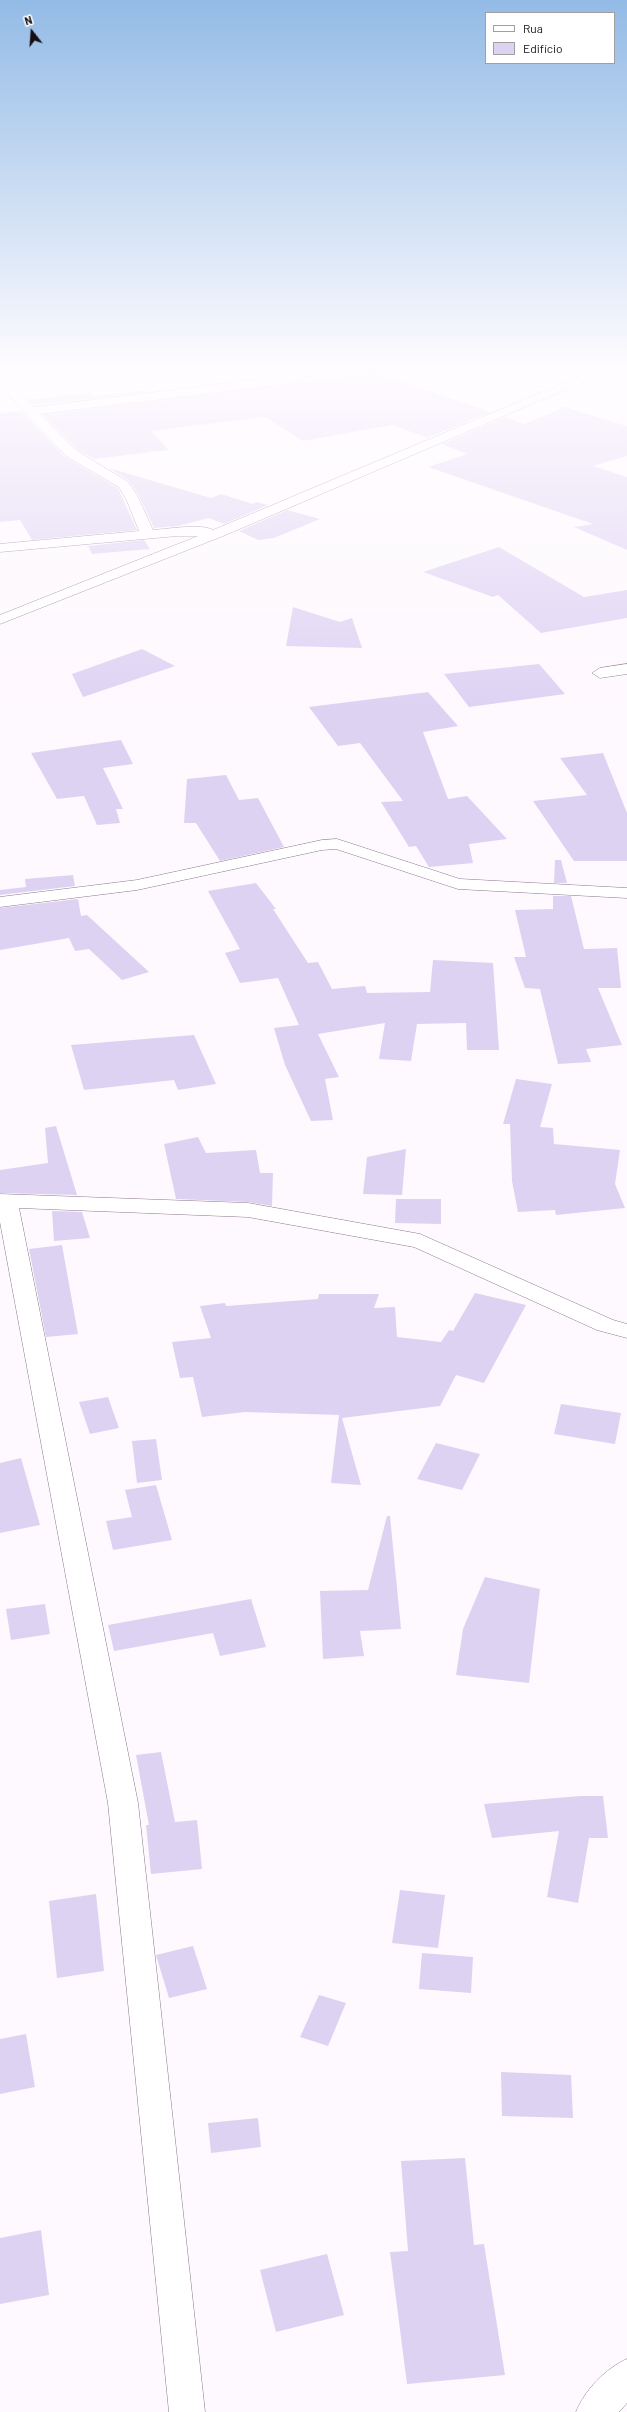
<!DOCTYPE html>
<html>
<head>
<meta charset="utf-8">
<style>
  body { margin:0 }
  #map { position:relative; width:627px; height:2412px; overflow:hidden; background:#fef9fe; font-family:Barlow,sans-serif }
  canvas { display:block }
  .legend { position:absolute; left:485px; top:12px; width:130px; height:52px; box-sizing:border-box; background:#fff; border:1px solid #a29fa1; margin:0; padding:5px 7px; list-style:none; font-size:12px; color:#160e15 }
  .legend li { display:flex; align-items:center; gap:8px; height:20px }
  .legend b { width:20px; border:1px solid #a29fa1 }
  .north { position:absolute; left:12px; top:12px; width:40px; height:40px; -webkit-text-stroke:3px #fff; paint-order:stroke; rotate:343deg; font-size:11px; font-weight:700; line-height:16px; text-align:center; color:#160e15 }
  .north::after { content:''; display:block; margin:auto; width:14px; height:18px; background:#160e15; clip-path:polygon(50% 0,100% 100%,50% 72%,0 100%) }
</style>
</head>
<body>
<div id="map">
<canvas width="627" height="2412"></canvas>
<ul class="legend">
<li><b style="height:5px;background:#fff"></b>Rua</li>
<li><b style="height:11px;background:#ded2f3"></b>Edifício</li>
</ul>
<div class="north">N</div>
</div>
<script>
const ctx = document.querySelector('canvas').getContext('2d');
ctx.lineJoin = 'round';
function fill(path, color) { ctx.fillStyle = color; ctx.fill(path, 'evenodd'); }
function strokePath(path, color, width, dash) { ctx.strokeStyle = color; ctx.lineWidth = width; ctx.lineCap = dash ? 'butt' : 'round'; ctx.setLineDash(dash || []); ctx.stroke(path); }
fill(new Path2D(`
  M375 372 490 412 427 438 393 425 303 441 265 417 151 431 169 450 94 459 77 449 43 415 286 385Z
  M143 391 144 392 35 405 29 400 90 393 93 396Z
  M565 407 627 426V456L593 466 627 477V550L574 527 593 524 428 467 467 454 442 444 505 417 524 424Z
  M21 411 65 457 118 488 137 530 32 540 20 520 0 522V413Z
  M109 468 211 498 221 494 253 504 256 502 268 505 224 524 209 518 178 526 154 528 138 494 129 481Z
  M287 510 320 519 274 538 258 540 239 531Z
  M144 540 150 549 92 554 88 546Z
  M499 547 584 597 627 590V618L541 633 498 595 493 597 423 572Z
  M293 607 340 622 352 618 362 648 286 646Z
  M142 649 175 666 83 697 72 674Z
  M539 664 565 694 469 707 444 674Z
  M428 692 458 726 423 732 448 799 467 796 507 839 469 844 473 863 429 867 416 846 409 847 381 802 403 801 360 743 338 746 309 707Z
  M121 740 133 764 103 768 123 809H116L120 823 97 825 84 796 57 799 31 753Z
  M603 753 627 813V861H574L533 801 587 795 560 758Z
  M226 775 239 800 258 798 284 847 220 861 196 823H184L187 779Z
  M555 860H561L567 883H554Z
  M73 875 75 886 0 895V890L26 887 25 879Z
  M256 883 276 909H273L308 963 318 962 332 989 365 986 367 993 430 992 433 960 493 963 499 1050H467L466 1023 417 1024 411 1061 379 1059 385 1023 318 1034 339 1077 325 1079 333 1120 311 1121 285 1065 274 1028 299 1025 278 978 240 983 225 953 240 949 208 891Z
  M553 896H571L584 949 617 948 621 988H598L622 1045 586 1049 591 1062 558 1064 540 989 525 988 514 957H526L515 910 553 909Z
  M78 899 81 916 87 915 149 972 122 980 89 949 75 951 69 938 0 950V908Z
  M194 1035 216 1084 178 1090 174 1080 84 1090 71 1045Z
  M516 1079 552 1084 540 1127 553 1128 554 1144 620 1150 615 1184 625 1208 556 1215 555 1210 518 1212 512 1181 510 1124H503Z
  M56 1126 77 1195 0 1193V1170L48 1163 45 1128Z
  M198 1137 206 1153 256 1150 260 1173H273L272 1206 248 1202 176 1199 164 1144Z
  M406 1149 402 1195 363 1194 367 1157Z
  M396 1199H441V1224L395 1223Z
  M52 1211 82 1212 90 1238 54 1241Z
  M62 1245 78 1334 46 1337 29 1249Z
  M475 1293 526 1305 484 1383 456 1375 440 1406 342 1418 361 1485 331 1483 339 1415 245 1412 202 1417 193 1377 180 1378 172 1342 211 1338 200 1306 225 1303 226 1306 318 1299 319 1294H379L374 1308 395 1307 397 1337 441 1342 449 1330 453 1331Z
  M108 1397 119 1428 90 1434 79 1402Z
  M561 1404 621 1413 615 1444 554 1434Z
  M156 1439 162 1480 137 1483 132 1441Z
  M436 1443 480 1454 462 1490 417 1479Z
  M21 1458 40 1525 0 1533V1463Z
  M156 1485 172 1540 113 1550 106 1521 132 1517 125 1490Z
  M387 1516H390L401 1629 360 1631 364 1656 323 1659 320 1591 368 1590Z
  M485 1577 540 1589 529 1683 456 1675 463 1629Z
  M251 1599 266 1647 220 1656 213 1633 114 1651 108 1625Z
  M45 1604 50 1634 11 1640 6 1609Z
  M161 1752 175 1822 197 1820 202 1869 151 1874 146 1825H149L136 1755Z
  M581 1796H603L608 1838H589L578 1903 547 1897 559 1831 492 1838 484 1804Z
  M400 1890 445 1895 438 1948 392 1943Z
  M96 1894 104 1971 57 1978 49 1901Z
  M193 1946 207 1989 169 1998 156 1955Z
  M422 1953 473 1957 471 1993 419 1989Z
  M319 1995 346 2003 328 2046 300 2037Z
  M26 2034 35 2087 0 2094V2039Z
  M501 2072 571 2075 573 2118 502 2116Z
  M258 2118 261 2147 211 2153 208 2123Z
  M465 2158 474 2245 484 2244 505 2375 407 2384 390 2252 408 2251 401 2161Z
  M41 2230 49 2295 0 2304V2238Z
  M327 2254 344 2315 276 2332 260 2270Z`), '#ded2f3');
const minor = new Path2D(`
  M307 371H330L286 384 40 414 76 450 128 482 137 495 153 530C168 529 201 523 213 530L592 371H609L223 536 0 624V615L198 536H177L0 552V544L139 531 127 501 119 487 66 456 0 386V375L4 376 34 407 286 376Z
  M627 664V674L600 678 592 673 600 668Z
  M337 839 460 879 627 888V898L458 889 336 849 322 850 137 890 0 907V897L137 880 322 840Z
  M0 1194 248 1203 420 1234 613 1320 627 1324V1338L597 1330 414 1247 248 1217 19 1208 138 1803 205 2412H169L108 1803 0 1222Z
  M627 2359V2403L619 2412H576C584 2391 606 2368 627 2359Z`);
strokePath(minor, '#8d778c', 1);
fill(minor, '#fff');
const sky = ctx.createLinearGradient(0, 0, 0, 709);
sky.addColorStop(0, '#93bbe6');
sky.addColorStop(0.52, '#fffcff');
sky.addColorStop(1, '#fffcff00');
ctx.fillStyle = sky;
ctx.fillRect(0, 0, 627, 709);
</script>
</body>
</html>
